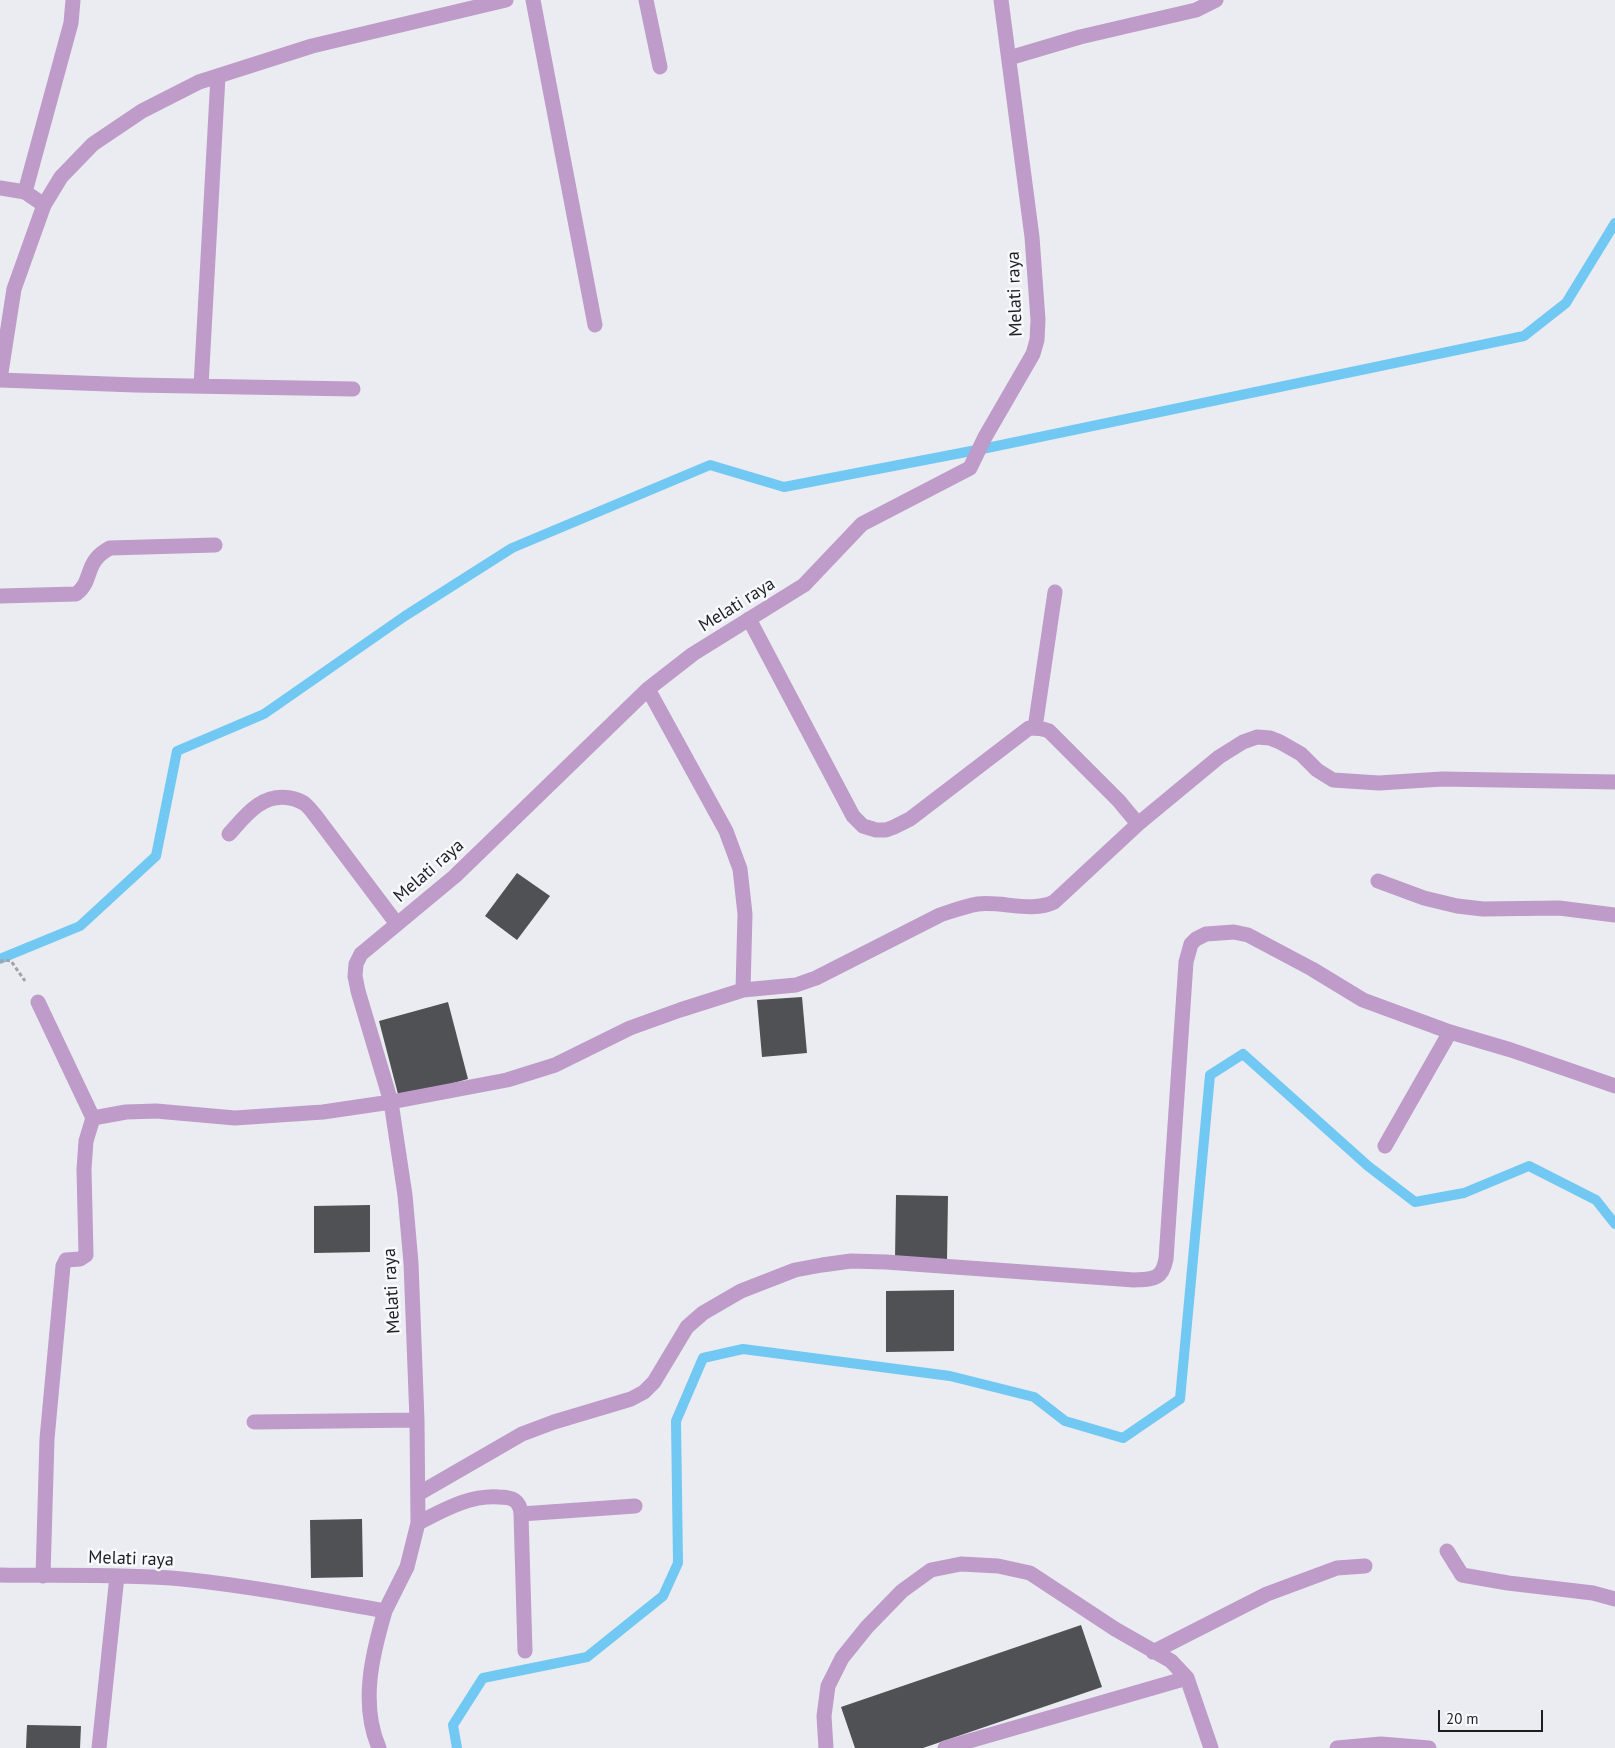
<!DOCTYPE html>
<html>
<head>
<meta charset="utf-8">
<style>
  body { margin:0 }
  #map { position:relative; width:1615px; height:1748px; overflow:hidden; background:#eaecf1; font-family:"PT Sans",sans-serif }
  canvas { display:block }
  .scale { position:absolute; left:1438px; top:1710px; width:105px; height:22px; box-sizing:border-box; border:2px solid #1e1e20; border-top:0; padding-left:6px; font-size:15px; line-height:18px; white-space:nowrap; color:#1e1e20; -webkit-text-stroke:4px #f8f9fe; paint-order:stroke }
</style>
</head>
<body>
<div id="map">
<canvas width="1615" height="1748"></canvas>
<div class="scale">20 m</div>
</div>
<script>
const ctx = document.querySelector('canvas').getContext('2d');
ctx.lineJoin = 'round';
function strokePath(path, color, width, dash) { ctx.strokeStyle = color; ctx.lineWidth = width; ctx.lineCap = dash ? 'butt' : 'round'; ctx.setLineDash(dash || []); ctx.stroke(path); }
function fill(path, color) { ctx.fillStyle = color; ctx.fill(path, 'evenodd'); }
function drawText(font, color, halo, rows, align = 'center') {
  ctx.font = font + ' "PT Sans",sans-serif'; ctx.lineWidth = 5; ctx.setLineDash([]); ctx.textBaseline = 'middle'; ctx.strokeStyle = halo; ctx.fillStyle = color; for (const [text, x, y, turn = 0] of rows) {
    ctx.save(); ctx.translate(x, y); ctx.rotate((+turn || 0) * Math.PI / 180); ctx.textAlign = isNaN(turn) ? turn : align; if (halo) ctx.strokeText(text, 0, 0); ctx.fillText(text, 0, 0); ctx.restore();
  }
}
strokePath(new Path2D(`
  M0 959 80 926 156 856 177 751 264 714 405 616 512 548 710 465 784 487 987 448 1524 336 1566 303 1615 223
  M457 1748 453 1725 483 1678 587 1657 663 1596 678 1563 676 1421 703 1358 743 1349 950 1376 1034 1397 1065 1421 1123 1438 1180 1399 1210 1075 1243 1054 1368 1166 1415 1202 1464 1193 1529 1166 1596 1200 1615 1224`), '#71c8f2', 10);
fill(new Path2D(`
  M517 873 550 896 517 940 485 916Z
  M802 997 807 1053 762 1057 757 1000Z
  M448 1002 468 1079 399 1098 379 1021Z
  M896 1195 948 1196 947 1260 895 1259Z
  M370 1205V1252L314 1253V1206Z
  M954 1290V1351L886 1352V1291Z
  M362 1519 363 1577 311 1578 310 1520Z
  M1081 1625 1102 1687 923 1748H855L841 1707Z
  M27 1725 81 1726 80 1748H26Z`), '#505155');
strokePath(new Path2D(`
  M0 962 4 960 11 961 25 981`), '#a2a3a7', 3, [4, 2.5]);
strokePath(new Path2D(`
  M646 0 660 67`), '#be9bc8', 15);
strokePath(new Path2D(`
  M533 0 595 325
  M1009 58 1080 37 1196 10 1216 0
  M0 188 25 192
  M44 205 25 192 71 23 73 0
  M0 380 135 385 353 389
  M201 386 218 76
  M0 596 76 594C94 581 83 562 110 548L215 545
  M749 619 853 816 863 826 876 830H886L894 827 910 819 1029 728C1037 728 1042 728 1049 731L1119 801 1138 824 1219 757 1243 742 1257 737 1270 738 1280 742 1301 754 1317 770 1333 780 1379 783 1442 779 1615 782
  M648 689 726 831 740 869 745 914 743 990
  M1035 728 1055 592
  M229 834C246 815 262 793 290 798 295 799 301 801 305 804 310 808 314 814 318 819L397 924
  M1378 881 1424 898 1457 906 1483 909 1559 908 1615 915
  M38 1002 93 1118 86 1141 84 1169 86 1255 80 1259 66 1260 63 1266 47 1439 43 1576
  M93 1118 126 1112 156 1111 235 1118 323 1112 391 1102 507 1080 555 1065 630 1028 680 1010 743 990 796 985 816 978 940 915C952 911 965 906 978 904 1002 901 1032 913 1054 902L1138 824
  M1385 1146 1450 1032
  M254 1422 417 1420
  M418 1494 522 1434 554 1422 631 1399 644 1392 654 1382 687 1327 703 1313 741 1291 795 1270 822 1265 851 1261 886 1262 1134 1280C1153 1279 1162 1280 1166 1259L1186 962 1191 944 1196 939 1206 934 1234 932 1248 935 1312 969 1363 1000 1450 1032 1511 1050 1615 1086
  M521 1514 635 1506
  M418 1523C444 1510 469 1495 499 1497 512 1497 520 1500 521 1514L525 1651
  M1447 1551 1462 1575 1508 1583 1593 1593 1615 1599
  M0 1575C61 1576 122 1574 182 1579 250 1586 318 1599 385 1611L407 1567 418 1523 417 1420 411 1263 405 1195 391 1102 358 991 355 976 356 964 361 954 455 876 648 689 693 654 804 585 862 524 970 468 985 437 1033 354 1037 340 1038 320 1032 237 1001 0
  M1153 1652 1267 1594 1337 1568 1365 1566
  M99 1748 117 1576
  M379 1748C360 1704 372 1655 385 1611
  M826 1748 824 1716 828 1686 842 1658 867 1627 902 1591 931 1570 961 1564 998 1566 1030 1573 1115 1629 1171 1661 1187 1678 1211 1748
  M945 1748 1187 1678
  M1337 1748 1381 1744 1429 1748`), '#be9bc8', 15);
strokePath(new Path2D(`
  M0 379 14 289 44 205 61 177 93 144 142 111 199 82 312 46 506 0`), '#be9bc8', 15);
drawText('18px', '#1e1e20', '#f8f9fe', [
  ["Melati raya",1015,294,-92],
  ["Melati raya",737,605,-32],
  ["Melati raya",429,871,-41],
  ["Melati raya",392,1291,-93],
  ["Melati raya",131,1559,2]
]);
</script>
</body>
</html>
